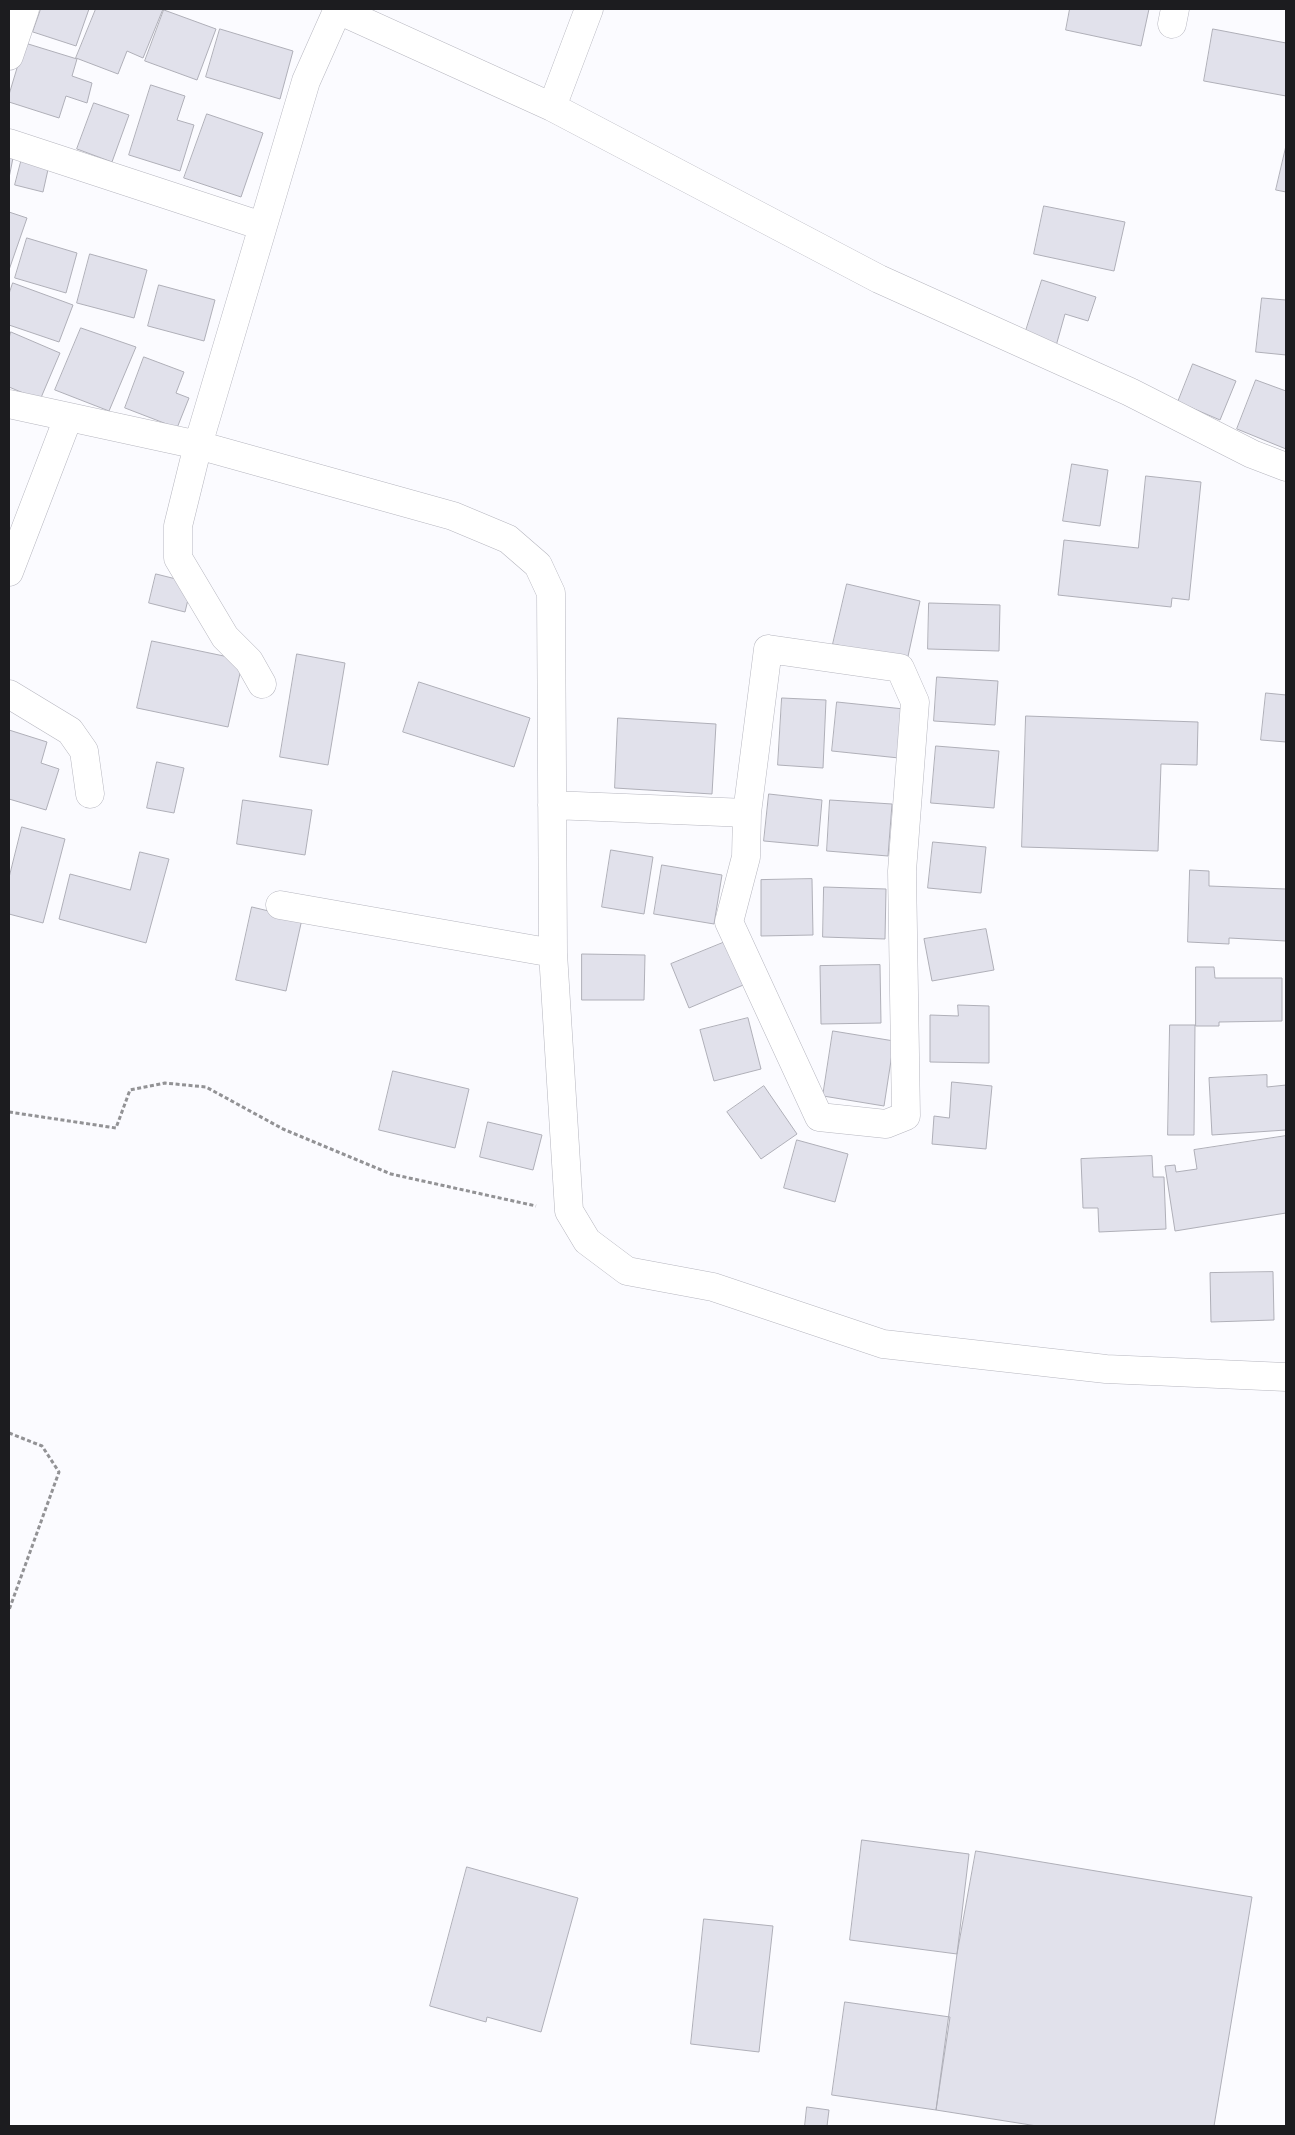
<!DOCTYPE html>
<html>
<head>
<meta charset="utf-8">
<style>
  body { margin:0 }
  #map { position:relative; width:1295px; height:2135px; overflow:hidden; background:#fbfbff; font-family:"IBM Plex Sans",sans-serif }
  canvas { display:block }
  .frame { position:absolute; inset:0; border:10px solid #1c1c1f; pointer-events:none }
</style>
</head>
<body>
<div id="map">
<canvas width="1295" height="2135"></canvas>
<div class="frame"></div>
</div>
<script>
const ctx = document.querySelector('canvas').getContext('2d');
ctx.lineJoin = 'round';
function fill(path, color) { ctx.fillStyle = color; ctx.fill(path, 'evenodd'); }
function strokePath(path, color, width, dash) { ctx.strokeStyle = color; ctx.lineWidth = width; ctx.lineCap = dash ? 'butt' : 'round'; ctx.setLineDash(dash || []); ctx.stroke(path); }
const building = new Path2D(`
  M41 9H89L76 46 33 32Z
  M96 9H163L143 58 127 51 118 74 76 58Z
  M1070 9H1149L1141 46 1066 30Z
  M164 10 216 29 197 80 145 61Z
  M220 29 293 51 280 99 206 77Z
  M1213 29 1286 43V96L1204 81Z
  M25 43 77 59 72 76 92 83 87 103 66 96 59 118 9 102V95Z
  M151 85 185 96 177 120 194 125 180 171 129 155Z
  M94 103 129 115 112 162 77 149Z
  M207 114 263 133 241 197 184 178Z
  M1286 146V192L1276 190Z
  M9 157 13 158 9 178Z
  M22 158 49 165 43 192 15 185Z
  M1044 206 1125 222 1114 271 1034 254Z
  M9 212 27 218 9 270Z
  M27 238 77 253 66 293 15 278Z
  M90 254 147 270 134 318 77 303Z
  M1042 280 1096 297 1088 321 1065 314 1056 346 1024 337Z
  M13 283 73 305 59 342 9 325V294Z
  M159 285 215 300 204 341 148 326Z
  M1262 298 1286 300V355L1256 352Z
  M81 328 136 347 109 411 55 390Z
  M11 332 60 353 40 400 9 387V339Z
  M144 357 184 372 176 393 189 398 177 428 125 408Z
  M1193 364 1236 381 1220 420 1178 402Z
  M1256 380 1286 391V449L1237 429Z
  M1072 464 1108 470 1100 526 1063 521Z
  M1146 476 1201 482 1189 600 1172 598 1171 607 1058 595 1064 540 1138 548Z
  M156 574 192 583 185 612 149 603Z
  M847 584 920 601 907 661 833 644Z
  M929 603 1000 605 999 651 928 649Z
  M152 641 243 660 228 727 137 708Z
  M297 654 345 663 328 765 280 757Z
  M937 677 998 681 995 725 934 721Z
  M419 682 530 718 514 767 403 732Z
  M1266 693 1286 695V742L1261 740Z
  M782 698 826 700 823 768 778 765Z
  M837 702 904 709 899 758 832 751Z
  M1026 716 1198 722 1197 765 1161 764 1158 851 1022 847Z
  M618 718 716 724 712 794 615 788Z
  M9 730 47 742 41 763 59 769 46 810 9 799Z
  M936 746 999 751 994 808 931 803Z
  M157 762 184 768 174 813 147 808Z
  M769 794 822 800 818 846 764 841Z
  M243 800 312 810 305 855 237 844Z
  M830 800 892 804 888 856 827 851Z
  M22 827 65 839 43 923 9 914V878Z
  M933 842 986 847 981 893 928 888Z
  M611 850 653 857 644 914 602 907Z
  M140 852 169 859 146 943 59 919 70 874 130 890Z
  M662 865 722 875 714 924 654 914Z
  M1190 870 1209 871V886L1286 889V941L1229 938V944L1188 942Z
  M812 879 813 935 761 936V880Z
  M824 887 886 889 885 939 823 937Z
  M252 907 302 919 286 991 236 980Z
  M986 929 994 970 932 981 924 939Z
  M730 940 748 983 689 1008 671 964Z
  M582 954 645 955 644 1000H582Z
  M880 965 881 1023 821 1024 820 966Z
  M1196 967H1214L1215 978H1282V1021L1219 1022V1026H1196Z
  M958 1005 989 1006V1063L930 1062V1015L958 1016Z
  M748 1018 761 1069 714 1081 700 1030Z
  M1170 1025H1195L1194 1135H1168Z
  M833 1031 894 1041 884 1106 823 1096Z
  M393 1071 469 1089 455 1148 379 1130Z
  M1267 1075V1087L1286 1085V1130L1212 1135 1209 1078Z
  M952 1082 992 1086 986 1149 932 1144 934 1116 949 1118Z
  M764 1086 797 1134 761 1159 727 1112Z
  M488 1122 542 1135 533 1170 480 1157Z
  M1286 1136V1213L1175 1231 1165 1166 1175 1165 1176 1172 1197 1169 1194 1150Z
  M797 1140 848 1154 835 1202 784 1188Z
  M1152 1156 1153 1177H1164L1166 1229 1099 1232 1098 1208H1083L1081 1159Z
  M1273 1272 1274 1320 1211 1322 1210 1273Z
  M862 1840 969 1854 957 1954 850 1940Z
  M976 1851 1252 1897 1214 2126H1037L936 2110 957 1954Z
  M467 1867 578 1898 541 2032 487 2017 486 2022 430 2006Z
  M704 1919 773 1926 759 2052 691 2044Z
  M845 2002 950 2017 936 2110 832 2095Z
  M807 2107 829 2110 827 2126H805Z`);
fill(building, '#e1e1eb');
strokePath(building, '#afafb8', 1);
const street = new Path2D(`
  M336 9 552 107 879 279 1130 392 1252 454 1286 467
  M338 9 306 81 198 445 453 516 508 539 538 565 551 593 553 953 569 1211 587 1241 627 1271 713 1287 883 1344 1106 1369 1286 1377
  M1172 24 1175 9
  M9 56 25 9
  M552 107 589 9
  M9 143 262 226
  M9 404 198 445 178 526V558L225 637 249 661 262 684
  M9 572 68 418
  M9 694 70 731 84 751 90 794
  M552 805 747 813 768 649 900 668 915 702 902 871 906 1116 886 1124 819 1117 729 922 746 857 747 813
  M280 905 553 953`);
strokePath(street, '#b6b6bf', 29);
strokePath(new Path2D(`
  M9 1112 116 1128 130 1090 165 1083 206 1087 283 1129 391 1174 536 1206
  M9 1433 42 1446 59 1472 9 1610`), '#929295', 3, [4, 2.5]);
strokePath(street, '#fff', 28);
</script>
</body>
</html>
